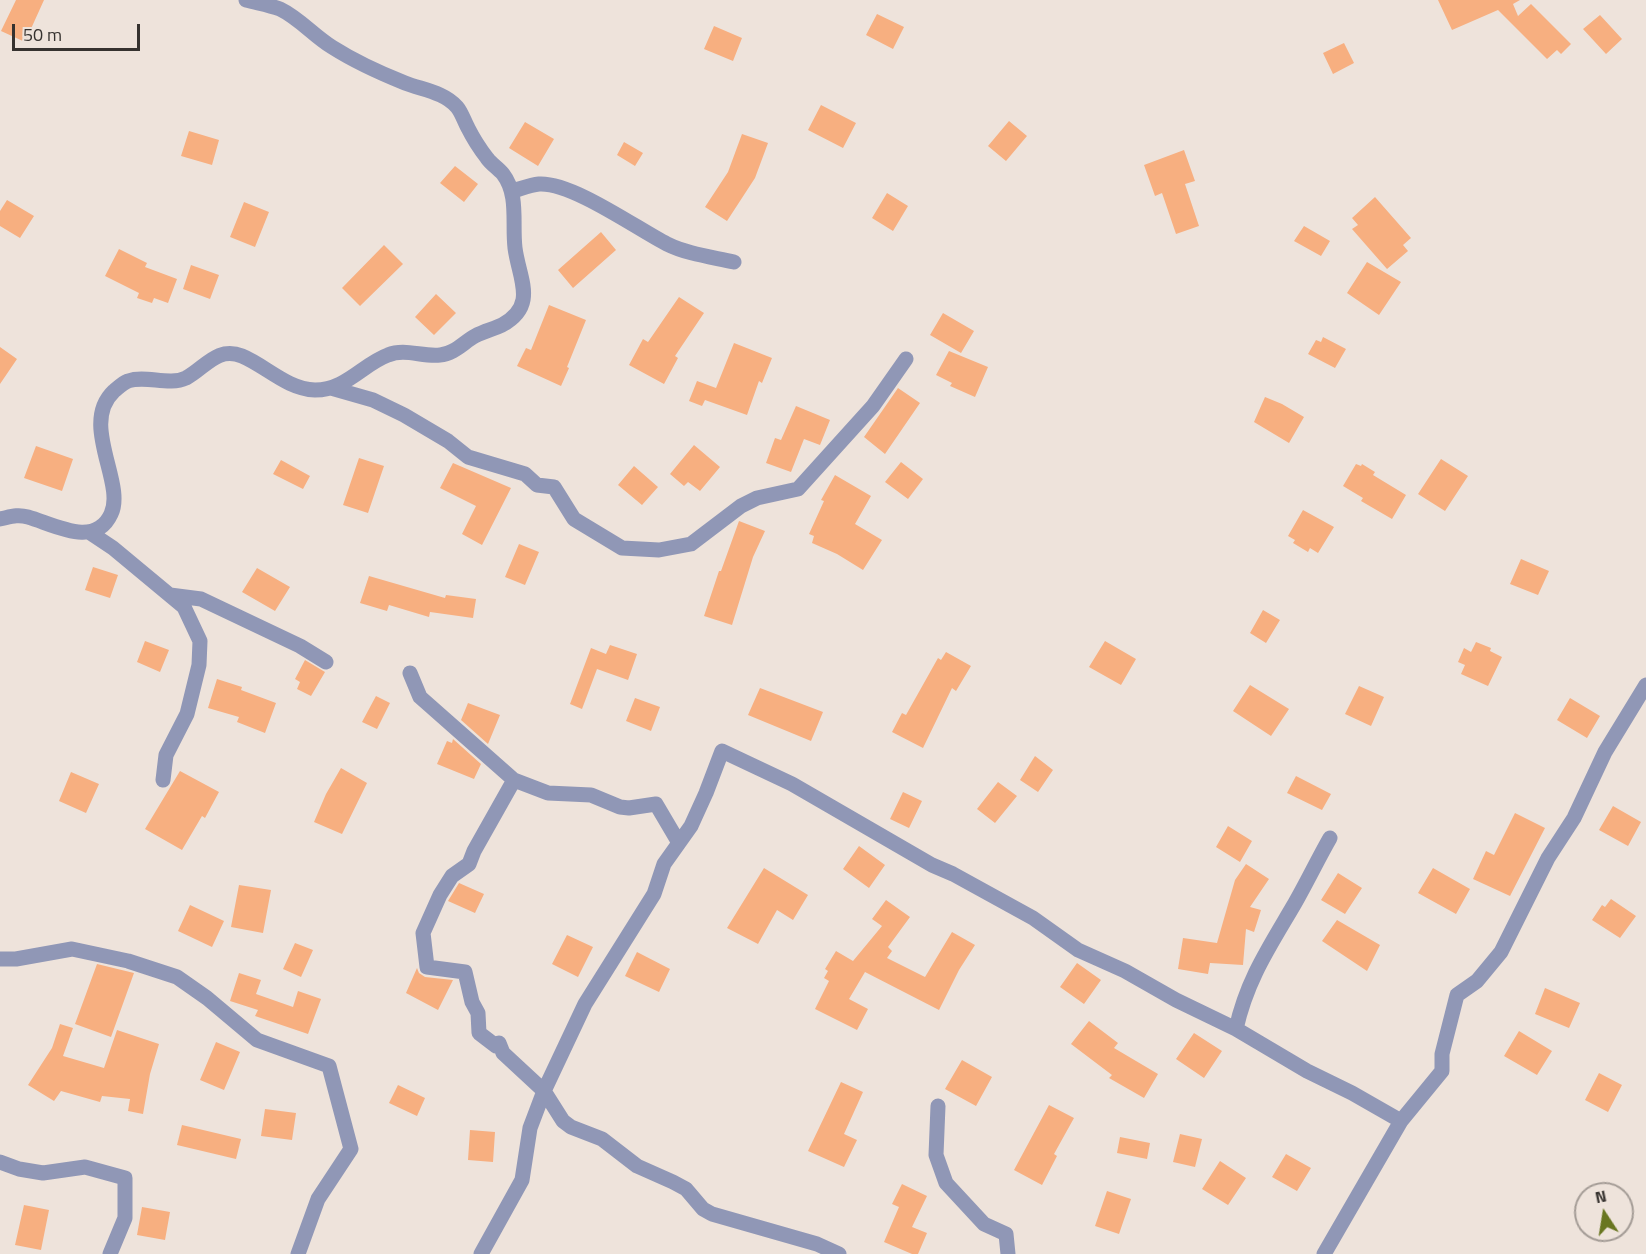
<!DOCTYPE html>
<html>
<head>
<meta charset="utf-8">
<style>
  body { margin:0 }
  #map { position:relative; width:1646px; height:1254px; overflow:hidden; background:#eee3db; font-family:"Titillium Web",sans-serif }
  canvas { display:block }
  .north { position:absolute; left:1574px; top:1182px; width:60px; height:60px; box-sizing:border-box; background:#eee3db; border:2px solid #a49c96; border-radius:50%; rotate:348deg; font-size:16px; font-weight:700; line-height:24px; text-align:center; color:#36322f }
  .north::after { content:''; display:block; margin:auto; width:21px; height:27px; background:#697621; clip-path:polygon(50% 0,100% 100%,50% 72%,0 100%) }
  .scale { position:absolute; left:12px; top:24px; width:128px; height:27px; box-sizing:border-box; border:3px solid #36322f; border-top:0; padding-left:8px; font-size:18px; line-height:21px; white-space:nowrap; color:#36322f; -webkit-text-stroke:4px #eee3db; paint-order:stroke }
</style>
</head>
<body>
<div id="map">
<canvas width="1646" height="1254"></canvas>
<div class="north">N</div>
<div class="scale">50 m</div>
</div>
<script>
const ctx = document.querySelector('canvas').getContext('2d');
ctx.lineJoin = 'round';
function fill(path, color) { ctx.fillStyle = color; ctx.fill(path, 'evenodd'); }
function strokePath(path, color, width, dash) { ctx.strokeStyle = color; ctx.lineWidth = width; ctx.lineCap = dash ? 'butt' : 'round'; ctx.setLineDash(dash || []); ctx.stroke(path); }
fill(new Path2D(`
  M16 0H44L25 42 1 31Z
  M1438 0H1520L1513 4 1518 16 1531 4 1571 44 1561 54 1557 50 1547 59 1498 10 1452 30Z
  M877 14 904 27 893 49 866 35Z
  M1600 15 1622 39 1606 54 1583 29Z
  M714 26 742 38 733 61 704 49Z
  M1344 43 1354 63 1333 74 1323 53Z
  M821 105 856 123 843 148 808 130Z
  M1009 121 1027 136 1006 161 988 146Z
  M525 122 554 139 538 166 509 148Z
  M189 131 219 140 212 165 181 156Z
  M742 134 768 143 755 178 727 221 705 207 728 172Z
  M624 142 643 153 635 166 617 155Z
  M1184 150 1195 181 1185 184 1199 226 1176 234 1162 193 1155 196 1144 165Z
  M455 166 478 184 464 202 440 183Z
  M887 193 908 206 893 231 872 218Z
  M1375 197 1411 238 1403 245 1408 251 1387 269 1352 229 1358 225 1352 218Z
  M7 200 34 216 20 238 0 226V211Z
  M244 202 269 212 255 247 230 237Z
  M1304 226 1330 241 1321 256 1294 241Z
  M601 232 616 250 573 288 558 270Z
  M384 245 403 264 360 306 342 288Z
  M119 249 147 263 145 267 177 279 168 303 154 298 152 303 137 298 139 293 105 276Z
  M1367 262 1401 282 1379 315 1347 293Z
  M191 265 219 275 210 299 183 289Z
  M436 294 456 313 434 335 415 317Z
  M679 297 704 313 675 356 678 358 664 384 629 365 643 339 648 342Z
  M549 305 586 320 567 367 569 368 561 386 517 366 526 348 531 350Z
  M943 313 974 331 961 353 930 335Z
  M1323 337 1346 349 1335 368 1308 354 1316 340 1321 342Z
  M734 343 772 358 762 383 759 381 747 415 705 400 702 406 689 401 697 381 716 388Z
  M0 347 17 359 0 384Z
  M949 351 988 367 975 397 950 386 952 383 936 375Z
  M898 388 920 403 885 454 864 437Z
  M1265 397 1282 404 1304 417 1289 443 1254 422Z
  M796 406 830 420 820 445 804 439 791 472 766 463 775 438 781 440Z
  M694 445 720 467 700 491 688 482 684 486 670 474Z
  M36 446 73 459 62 491 24 478Z
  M359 458 384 466 368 513 343 505Z
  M1441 459 1468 476 1445 511 1418 494Z
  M281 460 310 476 303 489 273 474Z
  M901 462 923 479 908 499 885 482Z
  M453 463 511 488 482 545 462 534 476 506 440 488Z
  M1356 464 1361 466 1362 464 1375 472 1373 475 1406 495 1392 519 1361 501 1363 498 1343 486Z
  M634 466 658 487 642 505 618 485Z
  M835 475 871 496 855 524 882 540 863 570 837 554 812 543 814 536 809 534 824 501 821 500Z
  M1303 510 1334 527 1318 553 1310 548 1308 552 1293 543 1295 540 1288 536Z
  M739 521 765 531 753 557 732 625 704 616 719 571H721Z
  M519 544 539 552 525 585 505 577Z
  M1521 559 1549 571 1538 595 1510 584Z
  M93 567 118 575 110 598 85 590Z
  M257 568 290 587 275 611 242 592Z
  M369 576 445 598 446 595 476 599 473 618 430 612 429 617 389 605 387 611 360 603Z
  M1263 610 1280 620 1266 643 1250 633Z
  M145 641 169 650 160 672 137 662Z
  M1105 641 1136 659 1121 685 1089 667Z
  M1476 642 1491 648 1490 651 1502 657 1488 686 1461 674 1465 665 1458 662 1464 648 1471 652Z
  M610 645 637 654 628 680 597 669 582 709 570 704 591 648 606 654Z
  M946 652 971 666 956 691 952 688 923 748 892 732 902 713 906 715 938 658 941 660Z
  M305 660 325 672 311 696 297 689 300 682 295 679Z
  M217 679 242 687 241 690 276 703 265 733 237 722 239 717 208 708Z
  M1250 685 1289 709 1271 736 1233 711Z
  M1359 686 1384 697 1371 726 1345 714Z
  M760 688 823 712 811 741 748 715Z
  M376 696 390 703 377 729 362 722Z
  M635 698 660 707 651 731 626 721Z
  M1570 698 1600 716 1587 738 1557 720Z
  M468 703 500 715 488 744 461 720Z
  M453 739 481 764 474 779 437 764 447 741 452 743Z
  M1035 756 1053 770 1038 792 1020 780Z
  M341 768 367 783 342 834 314 822 326 794Z
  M180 771 219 792 205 818 202 816 182 850 145 829Z
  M71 772 99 784 86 813 59 801Z
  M1296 776 1331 794 1322 810 1287 793Z
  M998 782 1017 796 995 823 977 809Z
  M903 792 922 801 909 828 890 819Z
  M1613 806 1641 822 1628 846 1599 830Z
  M1515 813 1545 828 1510 896 1473 879 1486 851 1494 855Z
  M1228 826 1252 841 1240 862 1216 847Z
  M859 846 885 865 869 888 843 869Z
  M1246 864 1269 879 1250 907 1261 910 1254 932 1246 929 1243 965 1210 963 1208 974 1178 969 1183 938 1217 943 1235 880Z
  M764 868 808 895 793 920 777 910 758 944 727 928Z
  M1433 868 1470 889 1456 914 1418 893Z
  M1338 873 1362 888 1345 914 1321 900Z
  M459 883 484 894 475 913 448 901Z
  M239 885 271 890 263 933 231 927Z
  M1611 899 1636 916 1620 938 1592 920 1602 905 1605 907Z
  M886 900 910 917 888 947 892 951 887 958 925 977 952 932 975 945 959 970 939 1010 865 972 849 999 868 1009 857 1030 815 1009 829 981 824 978 828 971 825 969 836 951 853 961 882 926 872 919Z
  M190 905 224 921 212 947 178 931Z
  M1337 920 1380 945 1367 971 1322 941Z
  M567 935 593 947 578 977 552 964Z
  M295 943 313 950 301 977 283 969Z
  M637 952 670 969 659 992 625 976Z
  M1077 963 1101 980 1084 1004 1060 987Z
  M97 964 134 973 111 1037 75 1024Z
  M417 968 419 973 425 977 453 980 438 1010 406 993Z
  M239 973 261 980 256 994 293 1007 298 991 321 999 308 1034 255 1016 258 1010 230 1001Z
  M1545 988 1580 1003 1569 1028 1535 1014Z
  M1089 1021 1118 1043 1114 1048 1158 1074 1144 1098 1109 1078 1112 1075 1071 1044Z
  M60 1024 73 1028 63 1056 104 1068 117 1030 159 1044 150 1074 143 1114 128 1111 130 1099 102 1096 100 1102 61 1091 54 1101 28 1085 52 1048Z
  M1519 1031 1552 1051 1537 1075 1504 1056Z
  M1194 1033 1222 1051 1204 1078 1176 1059Z
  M216 1042 240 1052 224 1090 200 1080Z
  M962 1060 992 1077 976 1106 945 1089Z
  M1599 1073 1622 1085 1608 1112 1585 1100Z
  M841 1082 863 1092 844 1134 857 1140 844 1167 808 1151Z
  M398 1085 425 1098 417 1116 389 1103Z
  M1049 1105 1074 1118 1054 1154 1057 1156 1042 1185 1014 1170Z
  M265 1109 296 1113 292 1140 261 1136Z
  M182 1125 241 1139 236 1159 177 1145Z
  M470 1130 495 1132 493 1162 468 1160Z
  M1180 1134 1202 1139 1195 1167 1173 1162Z
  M1120 1137 1150 1143 1147 1159 1117 1153Z
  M1286 1154 1311 1168 1297 1191 1272 1177Z
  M1220 1161 1246 1178 1228 1205 1202 1189Z
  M902 1184 927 1196 912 1227 927 1233 918 1254H912L884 1242 899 1207 892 1204Z
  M1107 1191 1131 1199 1119 1234 1095 1226Z
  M24 1205 49 1210 41 1250 15 1245Z
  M142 1207 170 1212 165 1240 137 1235Z`), '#f7af80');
strokePath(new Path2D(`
  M512 191C520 189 530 185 539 184 572 182 636 228 667 244 687 254 712 257 734 262
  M331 388 373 400 404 415 448 441 468 457 525 474 537 485 554 487 574 519 622 548 659 550 691 544 741 506 757 498 798 489 873 406 906 359
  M0 519C10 517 17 514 28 517 53 524 95 549 111 514 126 483 79 424 114 391 119 387 123 383 128 381 146 375 169 386 186 378 205 368 217 346 242 356 266 366 287 389 315 390 346 390 363 364 388 355 405 348 422 357 440 355 454 354 464 342 475 336 484 331 494 329 502 325 538 305 519 279 515 248 512 223 519 195 503 174 498 168 491 164 487 158 480 149 473 138 468 128 464 121 462 113 457 107 444 92 423 90 405 83 380 73 354 61 332 47 314 36 299 18 280 9 269 5 257 3 246 0
  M89 532 113 548 184 607 200 641 199 665 187 714 166 755 163 780
  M170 595 201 599 300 646 326 662
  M410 673 420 697 514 780 548 793 591 795 620 807 629 808 656 804 679 843
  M514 780 474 851 469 864 452 876 440 895 423 933 427 967 465 972 472 1002 478 1013 479 1033 496 1046 499 1043 503 1053 544 1091 563 1121 571 1127 602 1139 637 1166 673 1182 686 1189 703 1209 712 1214 817 1244 839 1254
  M1330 838C1318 859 1307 882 1295 903 1270 946 1247 979 1236 1029L1307 1071 1352 1093 1401 1121
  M0 959H16L72 949 128 961 177 977 207 998 257 1040 329 1066 351 1149 318 1199 298 1254
  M938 1106 936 1155 946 1183 984 1224 1006 1234 1008 1254
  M0 1162 19 1169 43 1173 85 1167 125 1178V1218L110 1254
  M481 1254 522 1180 530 1128 544 1091 585 1004 654 894 664 864 691 826 706 793 722 751 792 784 932 865 953 874 1033 918 1078 950 1125 971 1176 1000 1236 1029
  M1324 1254 1401 1121 1442 1071V1054L1457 995 1477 981 1501 952 1548 858 1574 818 1605 752 1646 685`), '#9097b6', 15);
</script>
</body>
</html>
